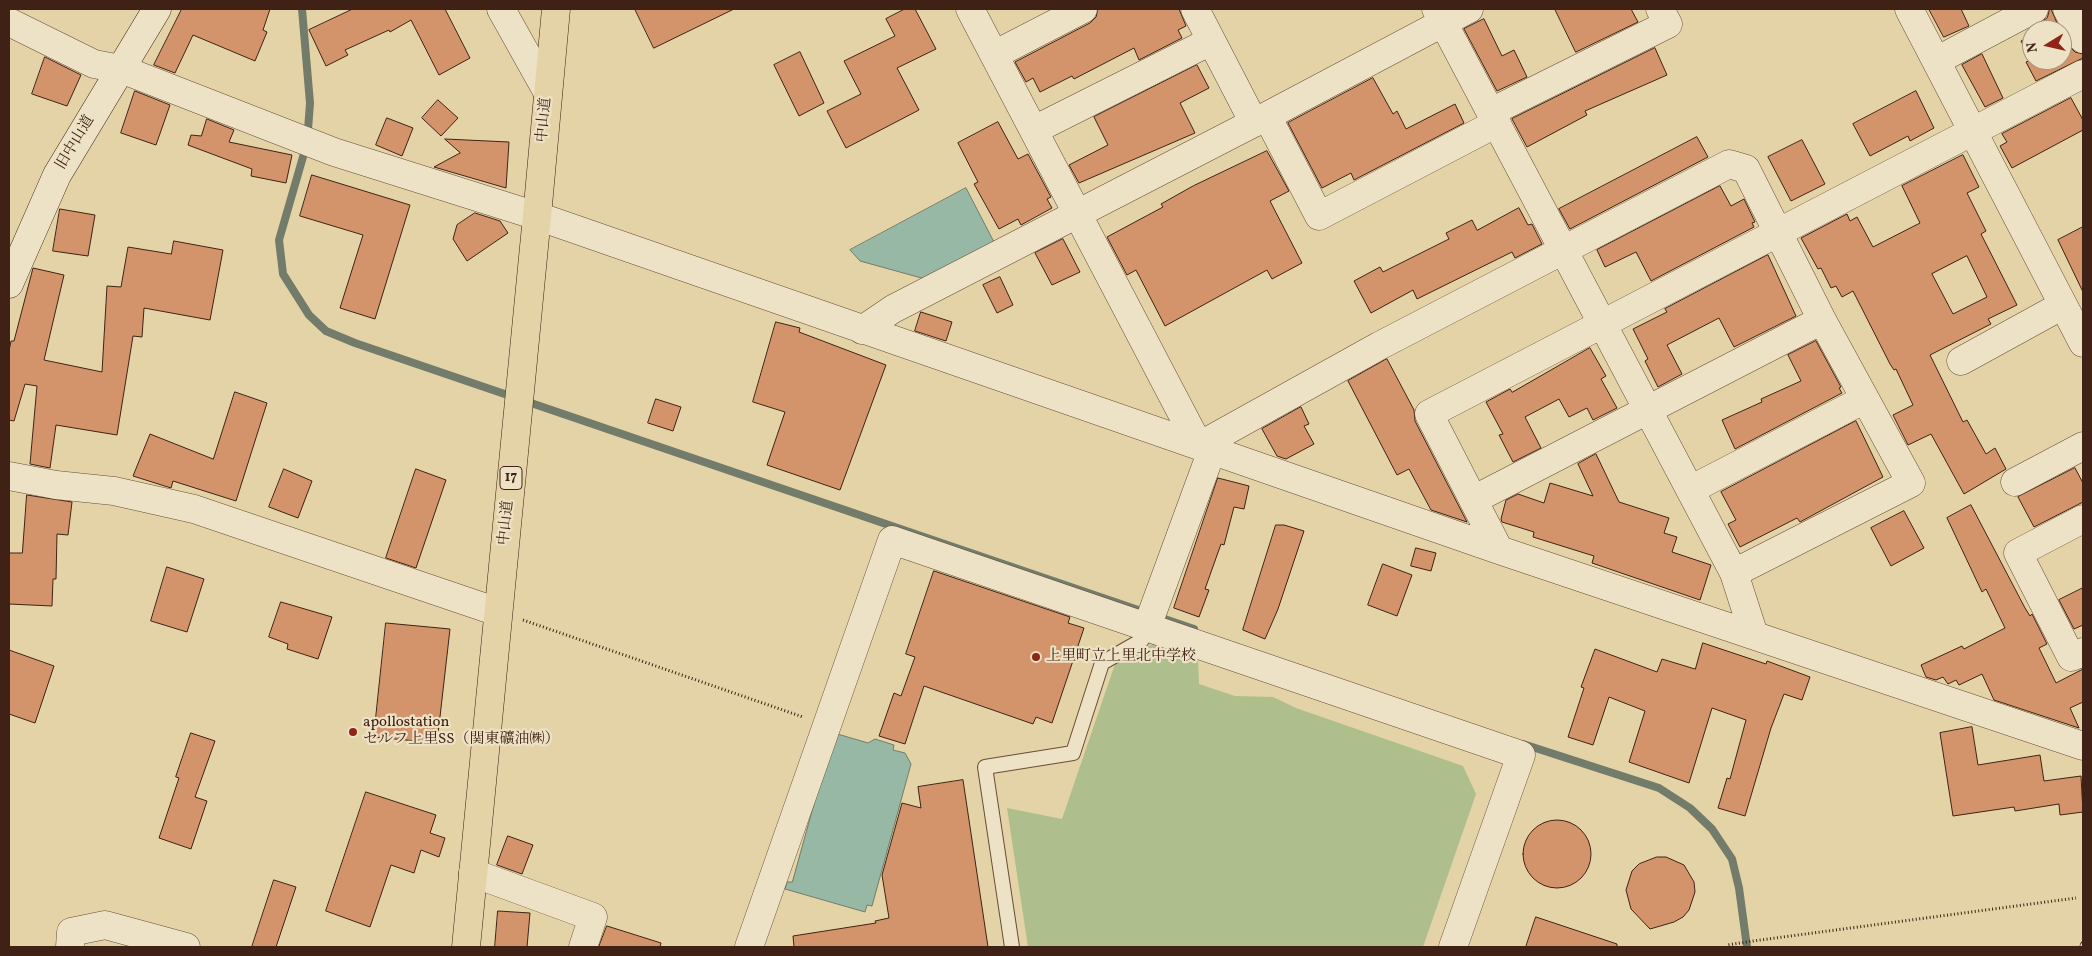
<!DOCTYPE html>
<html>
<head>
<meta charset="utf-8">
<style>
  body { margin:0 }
  #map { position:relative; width:2092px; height:956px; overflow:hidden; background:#e4d3a6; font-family:Vollkorn,serif }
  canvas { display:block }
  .frame { position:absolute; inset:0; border:10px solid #3f2215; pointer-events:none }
  .north { position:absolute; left:2022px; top:20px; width:50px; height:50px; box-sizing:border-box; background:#ede2c5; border:1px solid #a7957f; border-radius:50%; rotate:261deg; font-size:14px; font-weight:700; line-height:20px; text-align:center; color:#3f2215 }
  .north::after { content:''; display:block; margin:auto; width:18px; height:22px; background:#8f2418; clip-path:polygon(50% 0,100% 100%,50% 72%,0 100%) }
</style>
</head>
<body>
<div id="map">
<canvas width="2092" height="956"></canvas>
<div class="frame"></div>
<div class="north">N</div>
</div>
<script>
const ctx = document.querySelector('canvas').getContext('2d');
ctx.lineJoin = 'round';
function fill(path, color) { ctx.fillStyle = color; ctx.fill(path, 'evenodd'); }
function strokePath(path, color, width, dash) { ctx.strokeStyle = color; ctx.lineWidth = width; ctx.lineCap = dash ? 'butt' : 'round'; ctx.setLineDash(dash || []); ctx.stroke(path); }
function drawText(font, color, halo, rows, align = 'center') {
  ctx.font = font + ' Vollkorn,"Noto Serif JP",serif'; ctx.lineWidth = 4.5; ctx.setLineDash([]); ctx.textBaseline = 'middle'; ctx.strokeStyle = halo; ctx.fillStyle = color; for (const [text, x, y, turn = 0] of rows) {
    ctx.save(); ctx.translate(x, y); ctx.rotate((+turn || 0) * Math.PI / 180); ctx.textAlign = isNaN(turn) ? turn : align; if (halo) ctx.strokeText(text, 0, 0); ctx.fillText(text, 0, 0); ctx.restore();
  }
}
fill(new Path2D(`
  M1154 643 1198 658 1199 684 1235 696 1273 697 1296 708 1463 766 1476 794 1423 947H1028L1007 808 1062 819 1115 664Z`), '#aebe8c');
const water = new Path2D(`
  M966 188 994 242 925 279 860 261 850 250Z
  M834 733 868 743 875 739 894 745 893 750 905 753 911 764 872 906 867 905 865 912 785 889 787 882H792Z`);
fill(water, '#96b8a4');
strokePath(water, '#737c6b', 1);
strokePath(new Path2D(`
  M302 9 310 103 307 143 279 240 283 274 309 315 326 331 355 343 1194 629
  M1523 744 1659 788 1690 808 1712 829 1732 859 1739 888 1747 947`), '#737c6b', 8);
const building = new Path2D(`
  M182 9H270L263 30 267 32 255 61 193 35 175 73 154 65Z
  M353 9H445L470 58 439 75 411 20 390 32 389 30 345 50 348 55 326 66 309 30Z
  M635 9H734L654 48Z
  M905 9H915L936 49 897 68 919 110 846 148 827 111 861 94 844 61 895 36 886 19Z
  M1098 9H1179L1186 26 1178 30 1182 38 1139 60 1134 48 1074 79 1072 76 1040 92 1033 78 1026 82 1015 62 1090 23 1096 17Z
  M1555 9H1631L1638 22 1576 52Z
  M1929 9H1961L1969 26 1944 37Z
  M2050 9H2051L2060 30H2032V60H2062V33L2070 47 2075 52 2083 54V58L2036 81 2026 62 2031 60 2021 41 2031 36 2029 30 2047 18Z
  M1484 19 1502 56 1514 50 1527 77 1497 91 1464 29Z
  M1655 48 1667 75 1585 111 1587 115 1527 147 1512 119Z
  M800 52 824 103 799 116 774 65Z
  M1982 54 2003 98 1985 107 1962 65Z
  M45 57 81 75 67 106 32 94Z
  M1197 65 1209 88 1180 103 1195 133 1079 183 1069 165 1108 145 1094 117Z
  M1373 78 1393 114 1397 111 1406 129 1455 104 1464 123 1354 180 1351 173 1322 188 1288 123Z
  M135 91 170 105 156 145 121 133Z
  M1916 91 1934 128 1910 141 1908 136 1870 156 1853 124Z
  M2071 98 2083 120V130L2012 168 2000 146 2007 142 2002 134Z
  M438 100 458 118 441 136 422 118Z
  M387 118 413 128 402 156 376 145Z
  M207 119 234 130 229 142 292 155 286 183 251 176 252 169 188 145 191 135 201 136Z
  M998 122 1018 159 1028 154 1051 197 1047 199 1052 208 1021 225 1018 219 999 229 974 184 978 182 958 143Z
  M1697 137 1708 157 1570 229 1559 209Z
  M445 139 509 142 506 188 434 167 460 153Z
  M1802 140 1825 184 1791 201 1768 157Z
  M1267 151 1289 191 1270 201 1302 263 1272 279 1267 270 1165 326 1136 270 1127 275 1107 237 1163 207 1161 204 1193 186Z
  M1963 155 1979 187 1967 193 1986 231 1981 234 2017 305 1988 319 1991 324 1930 355 1963 422 1967 420 1986 454 1995 448 2006 469 1964 494 1931 434 1908 445 1893 415 1913 405 1896 369 1894 370 1890 364 1853 291 1842 297 1836 286 1831 288 1821 268 1818 269 1801 238 1847 214 1850 221 1857 217 1873 247 1920 223 1902 186ZM1967 256 1987 297 1953 314 1932 274Z
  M312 175 410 205 375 319 340 308 363 235 300 216Z
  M1720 186 1731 206 1744 199 1755 222 1752 223 1754 227 1651 281 1636 252 1605 267 1597 250Z
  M1519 208 1528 225 1532 224 1542 244 1515 258 1512 252 1417 299 1413 290 1371 313 1354 281 1380 267 1383 272 1449 239 1446 233 1472 220 1477 230Z
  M60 209 95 215 88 256 53 251Z
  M475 213 500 221 508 233 467 261 453 239 457 225Z
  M2083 227V292L2058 240Z
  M1063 239 1080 272 1052 285 1035 253Z
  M174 241 223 250 210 320 144 308 142 337 133 336 117 435 56 425 50 468 30 464 37 386 25 384 14 421 9 420V351L11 341H14L33 268 64 275 44 360 102 372 107 286 121 287 128 247 171 254Z
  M1768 255 1796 316 1734 347 1719 318 1667 345 1682 374 1658 387 1645 361 1648 359 1633 329 1667 312 1665 309Z
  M1000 277 1013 305 997 313 983 285Z
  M921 312 952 322 946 341 915 331Z
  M776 322 800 328 799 332 886 365 840 490 767 465 785 412 753 402Z
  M1816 341 1841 387 1839 388 1842 393 1735 449 1722 420 1762 402 1761 399 1801 381 1788 355Z
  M1590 348 1606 376 1601 379 1617 408 1593 420 1587 408 1569 417 1559 399 1525 417 1541 448 1513 462 1499 435 1503 434 1486 402 1510 389 1512 392Z
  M1387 359 1414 410 1415 421 1467 522 1431 510 1409 469 1397 475 1348 381Z
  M235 392 267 403 236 501 173 481 171 488 133 476 150 434 213 459Z
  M656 399 681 407 673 431 648 423Z
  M1301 407 1309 424 1304 426 1314 444 1286 459 1277 456 1262 429Z
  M1856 421 1883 477 1800 522 1797 518 1740 547 1728 524 1736 520 1721 492Z
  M1596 454 1619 502 1669 518 1664 533 1677 537 1672 552 1711 565 1700 600 1592 563 1594 556 1533 537 1534 532 1502 522 1501 519 1506 500 1518 494 1544 503 1550 483 1593 496 1578 464Z
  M2075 468 2083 483V502L2034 527 2018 497Z
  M284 469 312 481 298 518 269 507Z
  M416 469 446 480 416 568 386 558Z
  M1218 478 1249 486 1244 509 1234 507 1224 545 1221 544 1205 589 1209 590 1199 617 1174 608Z
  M27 495 72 502 68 535 57 534 56 579H53L52 606 9 604V553H22Z
  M1971 505 2025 608 2030 616 2032 614 2047 644 2039 648 2056 683 2083 669V702L2070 708 2079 728 1994 700 1982 674 1959 685 1956 680 1948 684 1943 677 1936 680 1926 677 1921 665 1962 646 1964 649 2005 628 1986 589 1982 592 1947 518Z
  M1904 511 1924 548 1891 566 1871 528Z
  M1276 525H1284L1304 531 1278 609 1265 639 1243 630Z
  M1416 548 1436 553 1431 571 1411 566Z
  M1383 564 1412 575 1397 616 1368 605Z
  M167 567 204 579 187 632 151 621Z
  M934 571 1070 617 1068 623 1084 628 1052 723 1036 717 1033 724 924 686 905 744 879 736 894 693 901 696 915 657 906 654Z
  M2083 588V625L2074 629 2059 600Z
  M281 602 332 617 318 659 287 649 288 644 269 637Z
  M386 623 450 629 437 743 374 737Z
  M1703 643 1766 664 1767 661 1810 677 1802 700 1784 694 1771 728 1745 816 1718 808 1727 778 1730 779 1746 720 1712 708 1689 783 1629 762 1645 711 1609 697 1593 745 1568 737 1584 688 1581 687 1595 649 1657 672 1662 659 1695 669Z
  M9 650 54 666 35 723 9 714Z
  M1972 727 1978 765 2040 755 2044 781 2081 776 2083 812 2060 815 2059 804 2015 811 2014 807 1953 816 1940 733Z
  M191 733 215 741 195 797 207 801 191 849 159 838 179 778 176 777Z
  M963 780 988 947H794L793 936 876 923 875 921 889 918 882 875 902 803 921 808 918 787Z
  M366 792 436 815 430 833 445 838 439 857 421 850 414 873 391 865 370 927 326 911Z
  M1523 854a34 34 0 1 1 68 0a34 34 0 1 1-68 0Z
  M508 836 533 845 522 874 497 865Z
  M1657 857H1666L1684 865 1694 882 1695 892 1689 910 1683 917 1674 922 1650 929 1631 909 1626 890 1632 871 1639 864Z
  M274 880 296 887 276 947H252Z
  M498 911 530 913 527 947H495Z
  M1536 917 1617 944V947H1526Z
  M607 926 661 943 660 947H599Z`);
fill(building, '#d4946b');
strokePath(building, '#3f2215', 1);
const service = new Path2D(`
  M1012 947 985 767 1073 753 1102 663 1142 640 1147 627`);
const minor = new Path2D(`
  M501 9 548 93
  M970 9 1199 446 1379 346 1729 164 1746 169 1822 320 1911 483 1734 573
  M1195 9 1254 123
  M1436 9 1734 573 1754 635
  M1909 9 2083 343
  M2067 9 2083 39
  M994 55 1083 9
  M1936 61 2034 9
  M121 69 334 152 537 216 1499 550 2083 746
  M1491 112 1668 24 1660 9
  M1267 116 1319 216 1497 123
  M1034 130 1211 41
  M862 330 893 309 1267 116 1469 9
  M1961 361 2063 305
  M9 476 56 485 114 491 194 509 498 612
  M2015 482 2083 446
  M1690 490 1865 399
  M1473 500 1822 320
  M2083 519 2018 553 2071 657 2083 652
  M1499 550 1429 414 2083 74
  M1147 627 1212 450
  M473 873 593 917 583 947
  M70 947 71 932 105 925 186 947
  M749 947 892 540 1521 755 1453 947`);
const tertiary = new Path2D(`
  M9 22 94 64 121 69`);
const secondary = new Path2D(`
  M9 284 57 175 157 9`);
const trunk = new Path2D(`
  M466 947 537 216 556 9`);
strokePath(service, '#684e39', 16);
strokePath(minor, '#684e39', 29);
strokePath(tertiary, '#684e39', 29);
strokePath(secondary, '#3f2215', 29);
strokePath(trunk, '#3f2215', 29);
strokePath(new Path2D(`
  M523 620 803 717
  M1727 947V945L1753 941 2076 898`), '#3f2215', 3, [1, 2.5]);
strokePath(service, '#ede2c5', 14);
strokePath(minor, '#ede2c5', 28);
strokePath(tertiary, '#ede2c5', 28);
strokePath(secondary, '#ede2c5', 28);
strokePath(trunk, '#e4d3a6', 28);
const rail = new Path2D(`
  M2082 947 2083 944`);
strokePath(rail, '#3f2215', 5.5);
strokePath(rail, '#ede2c5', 4, [11]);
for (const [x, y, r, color] of [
  [1036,657,5,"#8f2418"],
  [353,732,5,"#8f2418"]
]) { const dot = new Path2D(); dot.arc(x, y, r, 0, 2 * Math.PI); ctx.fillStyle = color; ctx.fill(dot); strokePath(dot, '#ede2c5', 2); }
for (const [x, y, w] of [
  [511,478,22]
]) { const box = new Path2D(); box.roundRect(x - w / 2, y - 11.5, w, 23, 4); ctx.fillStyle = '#ede2c5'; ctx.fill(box); strokePath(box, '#3f2215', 1); }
drawText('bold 14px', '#3f2215', null, [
  ["17",511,478]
]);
drawText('15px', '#3f2215', '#ede2c5', [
  ["中山道",545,120,-85],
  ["旧中山道",76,143,-59],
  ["中山道",507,523,-84]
]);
drawText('15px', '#3f2215', '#ede2c5', [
  ["上里町立上里北中学校",1046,657],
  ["apollostation",363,723],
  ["セルフ上里SS（関東礦油㈱）",363,740]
], 'left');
</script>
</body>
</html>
